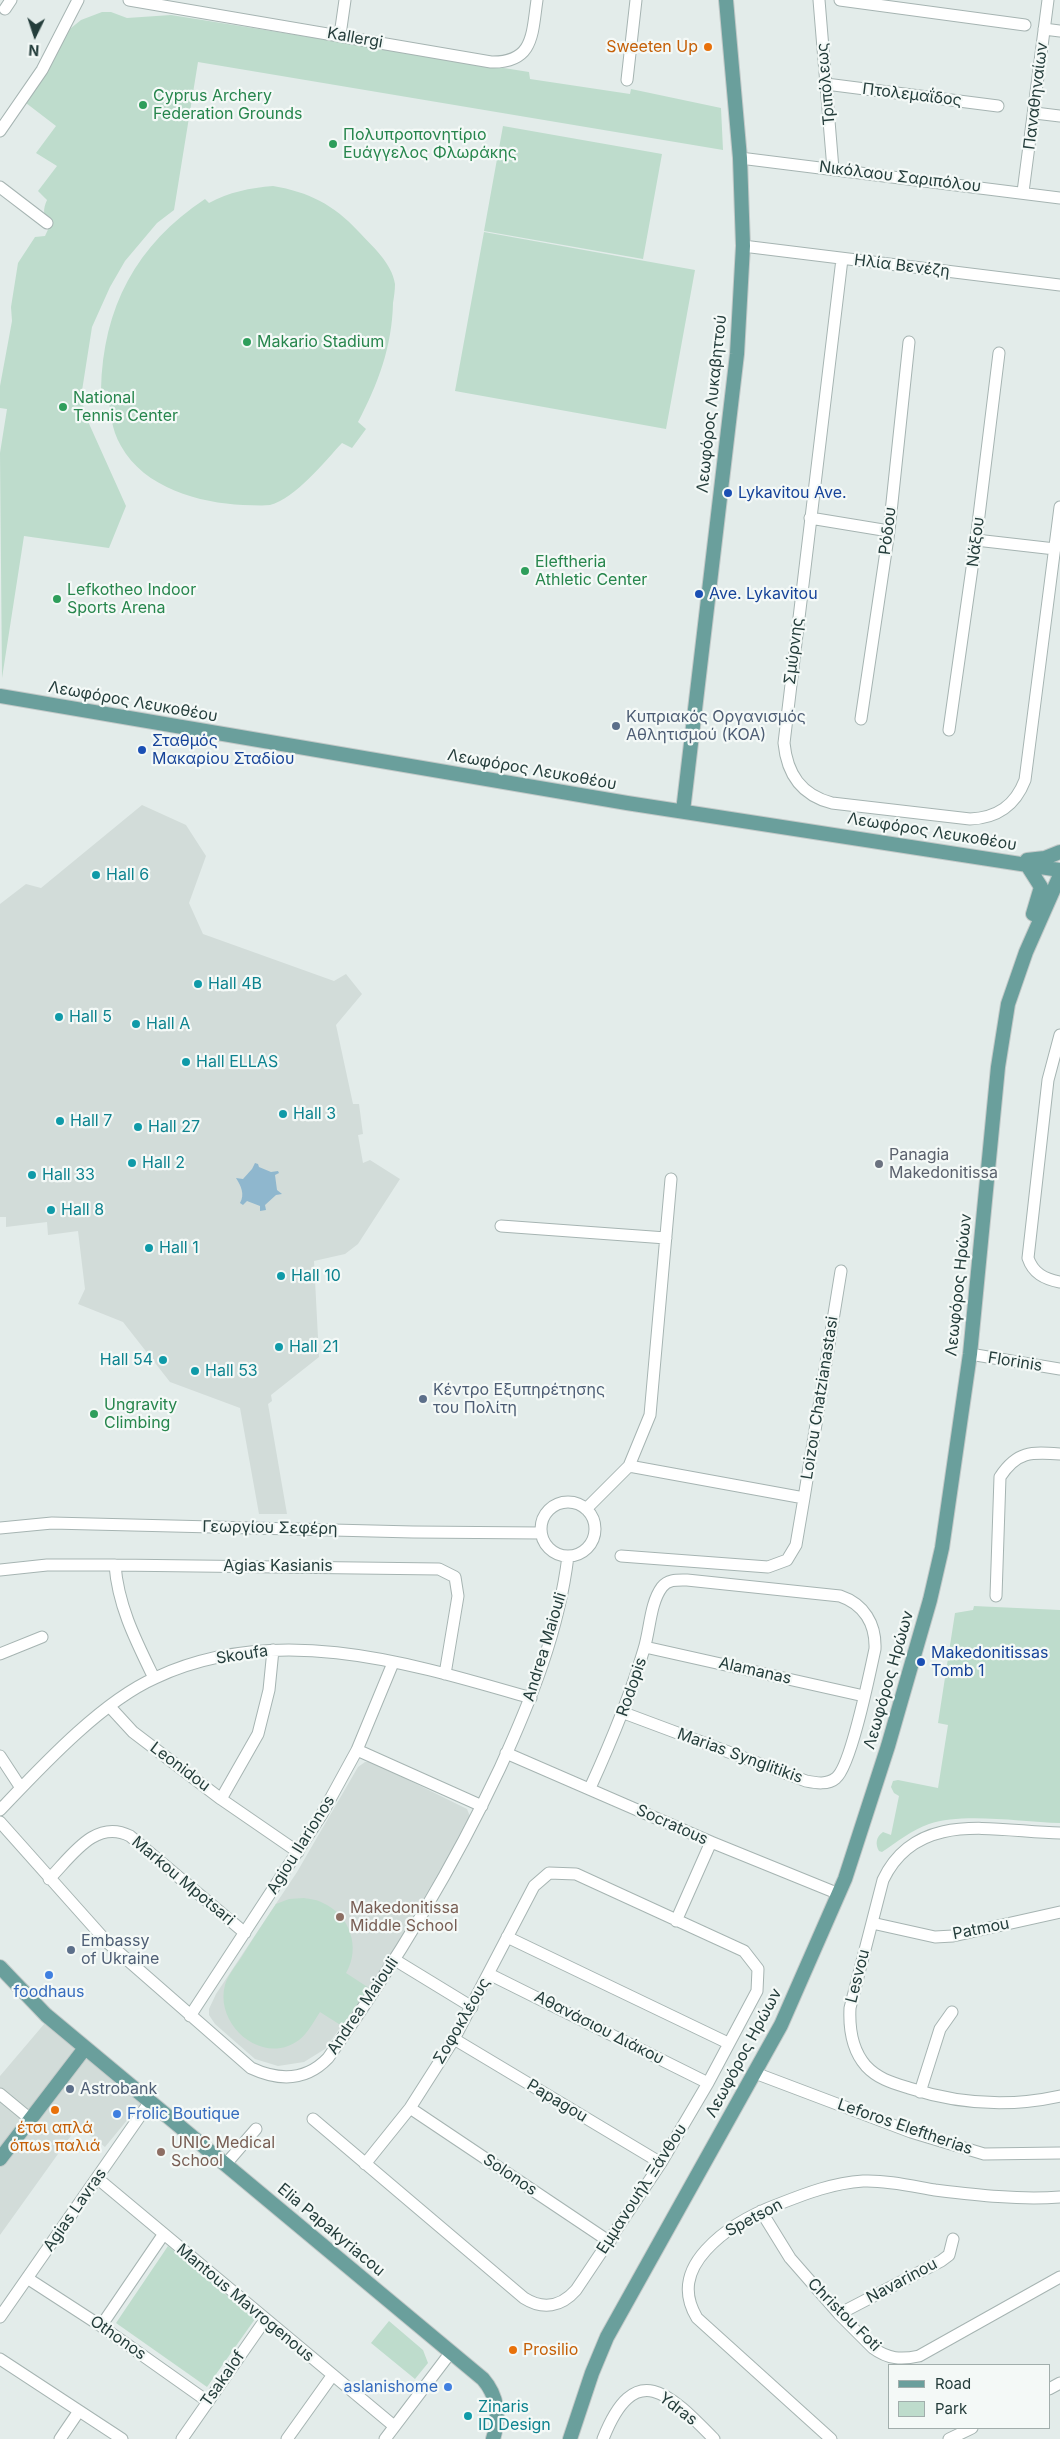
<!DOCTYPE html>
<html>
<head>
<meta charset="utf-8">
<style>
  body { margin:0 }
  #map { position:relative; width:1060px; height:2439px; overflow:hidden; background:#e3ecea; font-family:Inter,sans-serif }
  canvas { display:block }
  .legend { position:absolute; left:888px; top:2364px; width:162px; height:65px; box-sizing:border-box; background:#f4f9f7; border:1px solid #a1aeac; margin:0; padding:6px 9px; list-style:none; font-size:15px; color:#243d3b }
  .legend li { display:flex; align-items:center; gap:10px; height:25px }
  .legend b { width:25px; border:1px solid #a1aeac }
  .north { position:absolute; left:10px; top:10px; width:50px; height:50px; -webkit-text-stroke:4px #f4f9f7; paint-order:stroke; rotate:184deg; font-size:14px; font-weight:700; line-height:20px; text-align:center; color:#243d3b }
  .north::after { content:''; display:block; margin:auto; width:18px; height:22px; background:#243d3b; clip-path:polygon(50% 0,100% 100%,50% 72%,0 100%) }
</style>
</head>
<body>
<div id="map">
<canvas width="1060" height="2439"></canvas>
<ul class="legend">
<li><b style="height:6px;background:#6a9f9c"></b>Road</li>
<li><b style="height:14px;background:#bedccc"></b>Park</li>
</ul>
<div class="north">N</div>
</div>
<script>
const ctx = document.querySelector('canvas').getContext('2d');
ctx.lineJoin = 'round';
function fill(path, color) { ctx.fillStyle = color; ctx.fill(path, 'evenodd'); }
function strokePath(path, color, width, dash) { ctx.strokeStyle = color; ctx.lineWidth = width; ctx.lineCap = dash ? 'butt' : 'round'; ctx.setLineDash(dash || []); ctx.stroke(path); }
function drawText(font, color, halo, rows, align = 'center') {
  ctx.font = font + ' Inter,sans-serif'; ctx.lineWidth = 4.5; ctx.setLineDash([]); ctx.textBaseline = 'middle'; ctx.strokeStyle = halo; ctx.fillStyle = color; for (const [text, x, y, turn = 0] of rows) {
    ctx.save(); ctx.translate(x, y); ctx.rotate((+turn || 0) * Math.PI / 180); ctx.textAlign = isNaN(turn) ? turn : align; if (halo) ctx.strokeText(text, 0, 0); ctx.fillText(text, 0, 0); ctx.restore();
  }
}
fill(new Path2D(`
  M142 805 186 825 206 856 189 903 203 934 334 981 346 974 362 994 336 1025 353 1104H359L363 1134 358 1135 363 1163 370 1160 400 1179 358 1244 345 1254 314 1261 319 1357 271 1395 272 1401 268 1404 287 1514H259L240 1408 170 1382 123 1322 78 1304 85 1289 78 1231 48 1235 47 1222 6 1227V1217H0V904L26 884 41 888Z
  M365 1762H372L461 1806 467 1809 471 1819 404 1931 403 1939 325 2049 304 2062 278 2066 255 2059 215 2024 209 2015V2009L216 1994 297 1872 358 1767Z
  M45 2023 142 2102 105 2147 78 2126 0 2235V2076Z`), '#d2dcd9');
fill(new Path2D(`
  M102 12H111L127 18 171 15 529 72 530 79 630 94 631 89 721 108 723 150 198 62 174 210 157 223 125 261 110 287 92 327 81 397 86 417 126 506 109 548 24 536 2 678 0 453 7 409 0 408V386L12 321 11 307 18 263 35 237 45 236 51 223C42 217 43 209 47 200L38 191 57 166 36 153 56 126 26 103 66 32 81 20Z
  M503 126 662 154 643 259 484 231Z
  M273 186C309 192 334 205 358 231 372 246 392 263 395 284 395 290 394 297 393 303 392 347 378 384 358 422L366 429 352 448 342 443C325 461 295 499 270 505 262 506 252 505 243 505 200 503 144 488 121 446 111 429 110 410 108 391L101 390C103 307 136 245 205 199L209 203C229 192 250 188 273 186Z
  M484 232 695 270 666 429 455 391Z
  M974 1606 1060 1610V1823C1022 1822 963 1812 929 1824 912 1830 897 1842 882 1852L879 1851C875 1844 876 1837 883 1832L891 1835 899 1796 894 1793 891 1787 893 1781 898 1780 938 1788 948 1725 938 1723 955 1613 973 1610Z
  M304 1898C310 1899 318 1900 323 1903 350 1915 361 1948 346 1973L369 1988 342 2026 320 2012C314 2021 308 2033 299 2040 263 2067 214 2025 225 1985 228 1975 235 1967 241 1958 252 1940 264 1922 276 1904L289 1899Z
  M168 2246 255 2319 207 2387 116 2323Z
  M389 2321 423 2350 428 2363 415 2379 371 2343Z`), '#bedccc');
fill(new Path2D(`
  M255 1163 258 1164 259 1167 271 1172 278 1171 279 1173 275 1175 277 1190 282 1194 276 1195 265 1205 266 1210 260 1211V1206L247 1201 243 1205 240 1203C245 1194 241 1186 236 1178L243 1179 252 1169Z`), '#8fb7ce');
const minor = new Path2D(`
  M129 0 491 62C534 63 532 34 537 0
  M819 0 833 169
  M840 0 1025 25
  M5 9 11 0
  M1044 29 1060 31
  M340 35 345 0
  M627 80 636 0
  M826 84 998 106
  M1035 113 1060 116
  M0 131 42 70 78 0
  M740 158 1060 198
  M0 187 47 223
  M1023 192 1048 0
  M743 246 1060 285
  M842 259 784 743C787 774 801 795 832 803L970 819C997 818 1015 806 1025 780L1060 507
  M810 518 889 531
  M976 540 1055 549
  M861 719 889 531 909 342
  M949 730 976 540 999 353
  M1060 1035 1048 1080 1028 1258C1033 1273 1044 1279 1060 1282
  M501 1226 666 1238
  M970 1354 1060 1369
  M629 1466 804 1498 841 1271
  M541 1529a27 27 0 1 1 54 0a27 27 0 1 1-54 0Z
  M586 1509 629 1466 650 1415 671 1179
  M0 1528 52 1523 413 1532 541 1533
  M621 1556 768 1567 787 1560 796 1545 804 1498
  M115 1565C118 1606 136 1641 154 1678
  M0 1570 47 1565H115L439 1569 455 1577 458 1596 445 1674
  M996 1596 1000 1477C1017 1451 1031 1452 1060 1454
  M645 1647 864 1696
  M0 1654 42 1637
  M110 1707 133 1732 221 1799 258 1734 269 1690 273 1650
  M357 1750 482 1806
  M506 1753 711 1842 839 1894
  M0 1756 21 1788
  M590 1788C611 1742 630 1697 644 1649 650 1630 650 1603 662 1587 668 1579 678 1580 687 1580L840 1596C864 1604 876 1624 875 1649 870 1672 851 1766 836 1778 828 1785 816 1783 806 1781L624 1713
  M221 1799 298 1852
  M0 1810C41 1767 101 1702 155 1678 276 1621 410 1663 531 1698
  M0 1822 107 1942 251 2068C279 2081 306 2081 328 2058 393 1967 452 1870 500 1768 531 1700 559 1631 568 1556
  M1060 1833C997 1832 917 1808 883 1880L850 2008C849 2028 852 2050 866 2066 878 2079 893 2083 909 2088 958 2104 1010 2107 1060 2096
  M49 1879C71 1857 95 1818 130 1836L245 1933
  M676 1921 711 1842
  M872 1923 935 1937 953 1936 1060 1912
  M507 1937 728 2043
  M395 1960 472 2007
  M489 1974 708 2083
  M190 2016 322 1814 357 1750 393 1663
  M454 2039 661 2163
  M755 2073 911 2132 984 2154 1060 2153
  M920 2092 940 2029 952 2012
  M0 2094 29 2118
  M410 2108 610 2242
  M313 2119 524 2298C543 2310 561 2307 576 2290L661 2163 708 2083 757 1991 758 1969 744 1951 576 1874 549 1873 534 1886 454 2039 410 2108 365 2164
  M225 2165 256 2129
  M97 2178 394 2426
  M761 2211 790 2258 839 2314 873 2348C888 2359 901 2360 919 2356L1060 2277
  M27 2278 101 2326 207 2401
  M839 2314 941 2261 949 2255 953 2239
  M0 2317 149 2103
  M101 2326 163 2235
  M0 2359 122 2439
  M1049 2389 1060 2383
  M60 2439 79 2411
  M182 2439 265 2320
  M287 2439 332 2376
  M385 2439 451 2352
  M603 2439C635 2358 669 2393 714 2439
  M831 2439 697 2318C682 2293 687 2271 706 2250 726 2228 752 2214 779 2204 807 2193 833 2183 863 2181 887 2180 912 2186 935 2190 977 2195 1018 2200 1060 2197
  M949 2439 972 2428`);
const major = new Path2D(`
  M0 696 627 803 1060 870
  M683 811 737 354 743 246 740 158 726 0
  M1027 860 1045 858 1060 852
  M1027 865 1041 887 1033 914
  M0 1967 46 2015 483 2379C498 2396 500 2418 493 2439
  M0 2159 85 2048
  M570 2439 592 2373 607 2337 781 2025 845 1879 888 1746 930 1600 942 1548 970 1354 998 1067 1008 1004 1026 952 1060 875`);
strokePath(minor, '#a6b4b2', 13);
strokePath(major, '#c2c9c8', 16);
strokePath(minor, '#fff', 11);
strokePath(major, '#6a9f9c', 14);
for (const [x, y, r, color] of [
  [708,47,5,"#e8710a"],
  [143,105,5,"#2e9e5b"],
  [333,144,5,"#2e9e5b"],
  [247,342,5,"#2e9e5b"],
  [63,407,5,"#2e9e5b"],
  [728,493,5,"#1a4fb4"],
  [525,571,5,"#2e9e5b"],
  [699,594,5,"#1a4fb4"],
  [57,599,5,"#2e9e5b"],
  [616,726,5,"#5c6f8a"],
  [142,750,5,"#1a4fb4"],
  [96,875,5,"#0f9aa8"],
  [198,984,5,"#0f9aa8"],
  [59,1017,5,"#0f9aa8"],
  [136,1024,5,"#0f9aa8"],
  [186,1062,5,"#0f9aa8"],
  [283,1114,5,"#0f9aa8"],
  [60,1121,5,"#0f9aa8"],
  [138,1127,5,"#0f9aa8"],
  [132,1163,5,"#0f9aa8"],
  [879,1164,5,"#6b7280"],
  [32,1175,5,"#0f9aa8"],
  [51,1210,5,"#0f9aa8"],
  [149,1248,5,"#0f9aa8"],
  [281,1276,5,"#0f9aa8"],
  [279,1347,5,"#0f9aa8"],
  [163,1360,5,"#0f9aa8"],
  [195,1371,5,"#0f9aa8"],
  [423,1399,5,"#5c6f8a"],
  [94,1414,5,"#2e9e5b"],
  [921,1662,5,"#1a4fb4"],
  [340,1917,5,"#8d6e63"],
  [71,1950,5,"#5c6f8a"],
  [49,1975,5,"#3f7fe0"],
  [70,2089,5,"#5c6f8a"],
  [55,2110,5,"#e8710a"],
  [117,2114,5,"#3f7fe0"],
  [161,2152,5,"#8d6e63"],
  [513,2350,5,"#e8710a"],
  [448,2387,5,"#3f7fe0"],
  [468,2416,5,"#0f9aa8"]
]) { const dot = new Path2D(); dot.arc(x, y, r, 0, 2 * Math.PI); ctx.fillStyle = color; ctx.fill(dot); strokePath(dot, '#f4f9f7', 2); }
drawText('16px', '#243d3b', '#f4f9f7', [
  ["Kallergi",355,38,10],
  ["Τριπόλεως",826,84,-95],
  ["Πτολεμαΐδος",912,95,7],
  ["Παναθηναίων",1036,96,-83],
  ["Νικόλαου Σαριπόλου",900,177,7],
  ["Ηλία Βενέζη",902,266,7],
  ["Λεωφόρος Λυκαβηττού",712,404,-84],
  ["Ρόδου",888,531,-83],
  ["Νάξου",976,542,-83],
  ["Σμύρνης",794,651,-83],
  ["Λεωφόρος Λευκοθέου",133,702,10],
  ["Λεωφόρος Λευκοθέου",532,770,10],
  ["Λεωφόρος Λευκοθέου",932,832,9],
  ["Λεωφόρος Ηρώων",959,1285,-84],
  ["Florinis",1015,1362,9],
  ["Loizou Chatzianastasi",820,1398,-81],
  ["Γεωργίου Σεφέρη",270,1528,1],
  ["Agias Kasianis",278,1566],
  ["Andrea Maiouli",545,1647,-73],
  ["Skoufa",242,1655,-9],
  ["Alamanas",755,1671,13],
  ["Λεωφόρος Ηρώων",889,1680,-74],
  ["Rodopis",632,1687,-71],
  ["Marias Synglitikis",740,1756,20],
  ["Leonidou",180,1767,37],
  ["Socratous",672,1825,24],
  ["Agiou Ilarionos",301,1845,-58],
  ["Markou Mpotsari",183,1881,40],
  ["Patmou",981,1929,-11],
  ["Lesvou",858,1976,-76],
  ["Andrea Maiouli",363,2006,-56],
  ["Σοφοκλέους",462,2021,-60],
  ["Αθανάσιου Διάκου",599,2028,27],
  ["Λεωφόρος Ηρώων",744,2053,-62],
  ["Papagou",557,2101,31],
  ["Leforos Eleftherias",905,2127,19],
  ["Solonos",510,2175,34],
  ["Εμμανουήλ Ξάνθου",642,2189,-57],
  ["Agias Lavras",75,2210,-55],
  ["Spetson",754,2218,-28],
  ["Elia Papakyriacou",331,2230,40],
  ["Navarinou",902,2281,-28],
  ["Mantous Mavrogenous",245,2303,40],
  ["Christou Foti",844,2315,45],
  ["Othonos",118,2338,35],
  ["Tsakalof",223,2379,-55],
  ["Ydras",678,2409,37]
]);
drawText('16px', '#c56008', '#f4f9f7', [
  ["Sweeten Up",698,47],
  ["έτσι απλά",55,2128,"center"],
  ["όπωs παλιά",55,2146,"center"],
  ["Prosilio",523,2350,"left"]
], 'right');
drawText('16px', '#27864d', '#f4f9f7', [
  ["Cyprus Archery",153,96],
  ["Federation Grounds",153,114],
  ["Πολυπροπονητίριο",343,135],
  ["Ευάγγελος Φλωράκης",343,153],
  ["Makario Stadium",257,342],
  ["National",73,398],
  ["Tennis Center",73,416],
  ["Eleftheria",535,562],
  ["Athletic Center",535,580],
  ["Lefkotheo Indoor",67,590],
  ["Sports Arena",67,608],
  ["Ungravity",104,1405],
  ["Climbing",104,1423]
], 'left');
drawText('16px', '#164399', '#f4f9f7', [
  ["Lykavitou Ave.",738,493],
  ["Ave. Lykavitou",709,594],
  ["Σταθμός",152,741],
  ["Μακαρίου Σταδίου",152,759],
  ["Makedonitissas",931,1653],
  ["Tomb 1",931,1671]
], 'left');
drawText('16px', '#4e5e75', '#f4f9f7', [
  ["Κυπριακός Οργανισμός",626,717],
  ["Αθλητισμού (ΚΟΑ)",626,735],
  ["Κέντρο Εξυπηρέτησης",433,1390],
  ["του Πολίτη",433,1408],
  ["Embassy",81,1941],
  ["of Ukraine",81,1959],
  ["Astrobank",80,2089]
], 'left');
drawText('16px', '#0d838f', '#f4f9f7', [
  ["Hall 6",106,875],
  ["Hall 4B",208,984],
  ["Hall 5",69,1017],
  ["Hall A",146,1024],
  ["Hall ELLAS",196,1062],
  ["Hall 3",293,1114],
  ["Hall 7",70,1121],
  ["Hall 27",148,1127],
  ["Hall 2",142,1163],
  ["Hall 33",42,1175],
  ["Hall 8",61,1210],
  ["Hall 1",159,1248],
  ["Hall 10",291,1276],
  ["Hall 21",289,1347],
  ["Hall 54",153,1360,"right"],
  ["Hall 53",205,1371],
  ["Zinaris",478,2407],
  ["ID Design",478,2425]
], 'left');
drawText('16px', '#5b616d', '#f4f9f7', [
  ["Panagia",889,1155],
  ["Makedonitissa",889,1173]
], 'left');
drawText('16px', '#785e54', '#f4f9f7', [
  ["Makedonitissa",350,1908],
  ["Middle School",350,1926],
  ["UNIC Medical",171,2143],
  ["School",171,2161]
], 'left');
drawText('16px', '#366cbe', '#f4f9f7', [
  ["foodhaus",49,1992],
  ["Frolic Boutique",127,2114,"left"],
  ["aslanishome",438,2387,"right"]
]);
</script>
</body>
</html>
